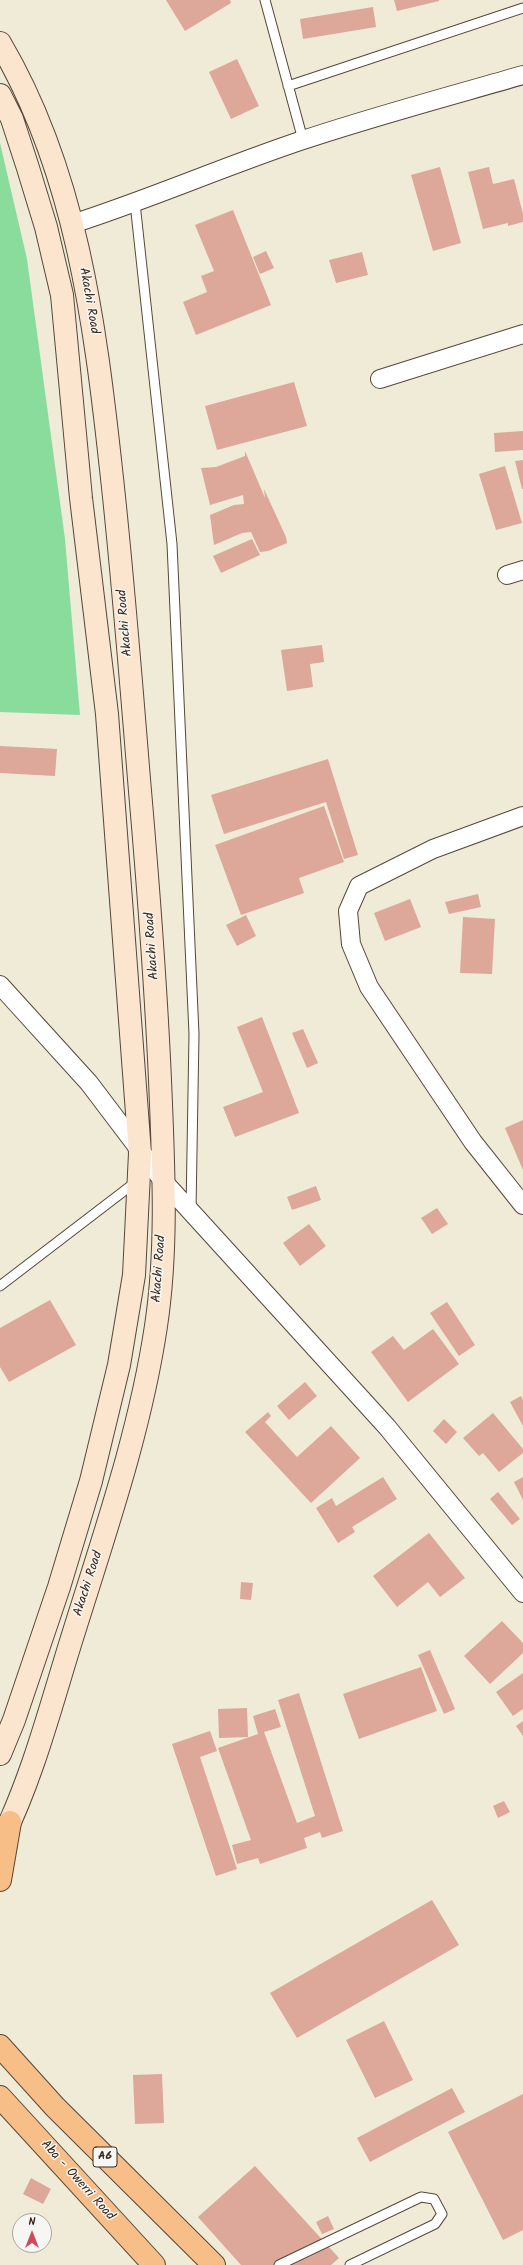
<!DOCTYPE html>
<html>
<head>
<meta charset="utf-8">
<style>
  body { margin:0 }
  #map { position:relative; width:523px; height:2265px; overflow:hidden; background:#efebd7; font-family:Kalam,sans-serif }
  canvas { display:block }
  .north { position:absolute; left:12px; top:2213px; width:40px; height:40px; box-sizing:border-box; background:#f6f6f2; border:1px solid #aba49d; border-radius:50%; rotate:0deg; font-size:11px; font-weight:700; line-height:16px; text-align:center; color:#3b2a1e }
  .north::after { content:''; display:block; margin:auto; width:14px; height:18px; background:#d1495b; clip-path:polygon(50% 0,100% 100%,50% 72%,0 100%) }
</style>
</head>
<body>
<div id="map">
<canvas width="523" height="2265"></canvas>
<div class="north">N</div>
</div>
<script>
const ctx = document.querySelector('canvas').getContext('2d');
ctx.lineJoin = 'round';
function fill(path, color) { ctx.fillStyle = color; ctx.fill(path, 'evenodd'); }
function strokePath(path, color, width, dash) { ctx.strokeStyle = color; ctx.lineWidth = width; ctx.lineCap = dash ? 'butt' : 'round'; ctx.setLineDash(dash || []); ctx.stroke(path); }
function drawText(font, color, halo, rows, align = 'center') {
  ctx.font = font + ' Kalam,sans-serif'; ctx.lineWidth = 3; ctx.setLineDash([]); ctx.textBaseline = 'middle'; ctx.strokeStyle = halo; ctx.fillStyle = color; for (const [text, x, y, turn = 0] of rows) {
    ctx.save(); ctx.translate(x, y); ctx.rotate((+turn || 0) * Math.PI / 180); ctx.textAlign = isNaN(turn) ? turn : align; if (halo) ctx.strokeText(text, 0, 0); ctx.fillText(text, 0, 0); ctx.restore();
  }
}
fill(new Path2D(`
  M0 143 27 259 65 539 80 715 0 712Z`), '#8adc9d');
fill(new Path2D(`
  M166 0H230L231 3 185 31Z
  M394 0H439V1L397 11Z
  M373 7 376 27 303 39 300 19Z
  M237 59 259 106 231 119 209 72Z
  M440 167 461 243 433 251 411 175Z
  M489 167 493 184 514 179 523 214V222L508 226V223L483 229 468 172Z
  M233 210 271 305 196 335 183 302 207 292 201 276 214 271 195 225Z
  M266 251 274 268 260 274 253 257Z
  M362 252 368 275 336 283 329 260Z
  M294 382 307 426 217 450 205 406Z
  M523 431V450L495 452 494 433Z
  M245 451 265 498 264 489 286 537 287 543 268 551 260 552 251 532 242 533 214 545 210 515 234 505 244 504 243 495 210 505 201 468 216 467 245 456Z
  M523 460V489H522L515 461Z
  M505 466 522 523 496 530 479 474Z
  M252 539 260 555 221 573 213 556Z
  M322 645 324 662 310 664 313 687 287 691 281 650Z
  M0 746 57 749 55 776 0 773Z
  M328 759 358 855 344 859 326 802 224 834 211 795Z
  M324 806 344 862 299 878 304 893 241 915 215 845Z
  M478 894 481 907 449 914 445 902Z
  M410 899 421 927 385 941 374 913Z
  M246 915 256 936 237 946 226 925Z
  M463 917 495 919 492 974 460 973Z
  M262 1017 299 1113 235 1137 223 1107 263 1092 237 1027Z
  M303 1029 318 1063 307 1068 292 1033Z
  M523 1120V1170L505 1128Z
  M316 1186 321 1200 292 1210 287 1197Z
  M437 1208 448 1224 432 1234 421 1218Z
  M309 1224 326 1246 300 1266 283 1243Z
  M50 1300 76 1345 9 1382 0 1367V1328Z
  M447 1302 475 1345 459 1356 430 1313Z
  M433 1329 459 1364 408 1402 371 1352 393 1336 404 1350Z
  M305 1382 317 1396 289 1420 277 1406Z
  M521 1396 523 1400V1426L510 1402Z
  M268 1412 271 1416 265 1422 297 1457 331 1426 360 1458 311 1503 245 1432Z
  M493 1413 523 1449V1453L499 1472 483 1453 479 1456 463 1438Z
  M444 1419 457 1432 446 1444 433 1431Z
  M383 1477 397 1499 352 1527 355 1532 338 1543 316 1508 332 1498 336 1506Z
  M523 1477V1500L514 1482Z
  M498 1492 520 1519 512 1525 490 1499Z
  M429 1533 465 1578 440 1597 428 1582 397 1607 373 1576Z
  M241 1582 253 1583 251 1600 240 1599Z
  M502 1621 523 1643V1653L490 1684 464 1656Z
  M430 1650 455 1709 444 1714 418 1655Z
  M421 1667 437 1711 359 1739 343 1694Z
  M523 1673V1709L513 1716 496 1692Z
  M299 1693 343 1831 322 1838 320 1832 304 1838 307 1848 260 1864 258 1858 237 1864 232 1845 251 1840 218 1748 258 1734 253 1716 275 1709 281 1727 264 1732 297 1823 315 1816 278 1700Z
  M247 1708 248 1737 219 1738 218 1709Z
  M523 1721V1736L516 1726Z
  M210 1731 217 1751 200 1757 237 1869 216 1876 172 1744Z
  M504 1801 510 1812 498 1818 493 1806Z
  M432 1900 459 1945 297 2038 270 1993Z
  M384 2021 413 2080 375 2098 346 2040Z
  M162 2074 164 2123 135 2124 133 2075Z
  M452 2088 465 2112 370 2162 357 2138Z
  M523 2094V2230L503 2240 448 2132Z
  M255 2166 339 2258 331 2265H241L198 2217Z
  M31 2178 51 2189 43 2204 23 2194Z
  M328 2216 334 2229 322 2234 316 2222Z`), '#dda79a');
const service = new Path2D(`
  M265 0 303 140
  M288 86 523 8
  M135 203 172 544 194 1034 191 1210
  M0 1286 137 1181
  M279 2265 421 2197 434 2199 442 2214 435 2224 350 2265`);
const minor = new Path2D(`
  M72 224C150 199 225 166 303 140 375 116 450 96 523 75
  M380 379 523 334
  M507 575 523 570
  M523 816 433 849 359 886 348 911 351 944 369 987 473 1142 523 1205
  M0 985 89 1083 164 1182 387 1427 523 1593`);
const secondary = new Path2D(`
  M0 43C76 172 95 323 111 469 123 576 131 683 140 791 149 895 157 1000 161 1104 164 1178 167 1253 156 1326 140 1433 104 1535 72 1638 51 1705 33 1776 2 1839
  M0 95 12 119 28 168 46 227 62 295 81 498 107 714 140 1153 134 1275 119 1365 91 1481 59 1587 14 1720 0 1754`);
const trunk = new Path2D(`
  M0 1880 10 1822
  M0 2046 55 2107 214 2265
  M0 2097 154 2265`);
strokePath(service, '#56473a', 11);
strokePath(minor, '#56473a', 20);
strokePath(secondary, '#56473a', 24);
strokePath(trunk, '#56473a', 24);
strokePath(service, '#fff', 9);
strokePath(minor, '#fff', 18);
strokePath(secondary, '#fce5cf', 22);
strokePath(trunk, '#f7be88', 22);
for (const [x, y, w] of [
  [105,2157,24]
]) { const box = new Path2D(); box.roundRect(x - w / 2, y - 10, w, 20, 3); ctx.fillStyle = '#f6f6f2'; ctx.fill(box); strokePath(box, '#3b2a1e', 1); }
drawText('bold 12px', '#3b2a1e', null, [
  ["A6",105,2157]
]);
drawText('13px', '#3b2a1e', '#f6f6f2', [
  ["Akachi Road",88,301,80],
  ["Akachi Road",126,623,-95],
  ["Akachi Road",153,946,-94],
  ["Akachi Road",160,1269,-86],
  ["Akachi Road",89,1584,-72],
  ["Aba - Owerri Road",77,2181,48]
]);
</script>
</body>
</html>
